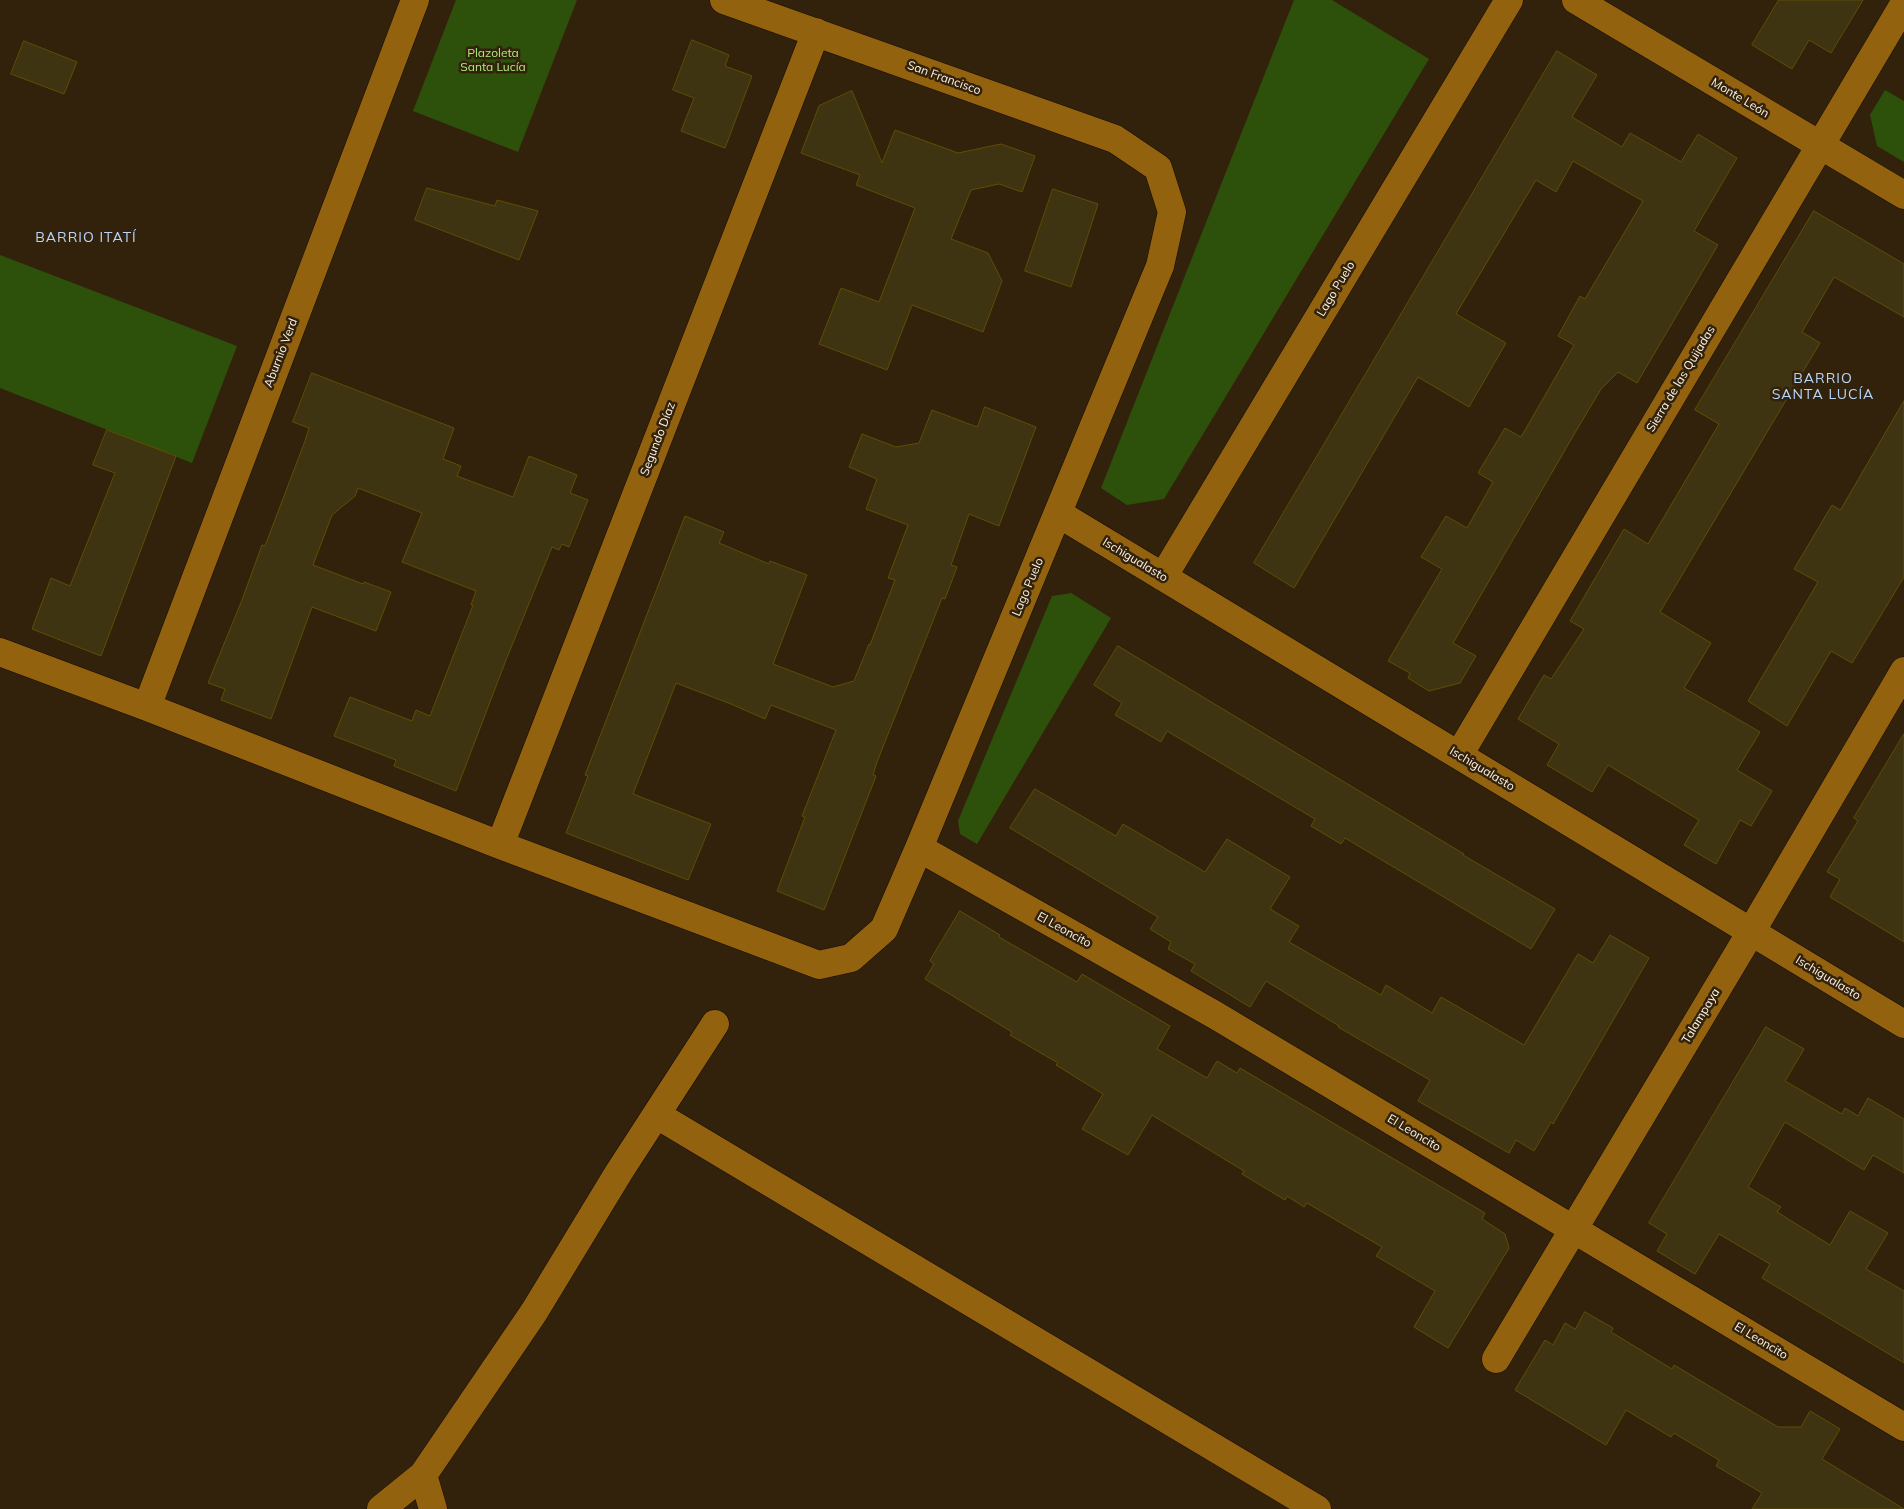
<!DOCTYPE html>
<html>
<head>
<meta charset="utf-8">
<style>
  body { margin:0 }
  canvas { display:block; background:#32220b }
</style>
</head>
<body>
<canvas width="1904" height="1509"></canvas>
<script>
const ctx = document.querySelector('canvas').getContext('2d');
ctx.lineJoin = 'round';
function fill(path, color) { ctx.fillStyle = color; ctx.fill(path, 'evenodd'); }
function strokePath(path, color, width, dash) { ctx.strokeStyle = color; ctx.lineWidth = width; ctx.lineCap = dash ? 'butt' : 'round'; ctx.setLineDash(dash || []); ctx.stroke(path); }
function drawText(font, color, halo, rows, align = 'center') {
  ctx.font = font + ' Mulish,sans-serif'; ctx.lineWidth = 5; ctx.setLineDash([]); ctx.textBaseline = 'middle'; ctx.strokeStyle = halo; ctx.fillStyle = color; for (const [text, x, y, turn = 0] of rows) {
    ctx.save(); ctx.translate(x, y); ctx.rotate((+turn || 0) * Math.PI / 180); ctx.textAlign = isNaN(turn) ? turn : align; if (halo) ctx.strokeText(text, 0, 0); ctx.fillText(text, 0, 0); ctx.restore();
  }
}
fill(new Path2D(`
  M456 0H577L518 152 413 111Z
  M1294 0H1332L1429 59 1164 499 1127 505 1101 488Z
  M1885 90 1904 101V162L1877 146 1870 115Z
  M0 255 237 346 192 463 0 388Z
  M1071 593 1111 618 977 844 960 834 958 821 1052 596Z`), '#2d500a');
const building = new Path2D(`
  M1779 0H1863L1831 53 1809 40 1792 69 1752 45Z
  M692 40 729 55 725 66 752 76 725 148 681 131 694 98 673 90Z
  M24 41 77 62 64 94 11 74Z
  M1557 51 1597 75 1572 117 1622 147 1630 133 1681 162 1698 134 1737 158 1694 231 1718 245 1637 383 1618 372 1601 389 1576 431 1453 643 1476 656 1460 683 1429 691 1408 678 1410 673 1388 661 1442 569 1421 557 1446 516 1467 528 1493 482 1478 473 1505 428 1521 437 1574 345 1558 336 1580 296 1585 299 1643 201 1573 161 1556 192 1536 180 1456 314 1506 343 1469 407 1418 377 1294 588 1254 563Z
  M852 91 882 163 895 130 958 153 1001 144 1035 156 1022 192 999 184 971 190 951 239 988 253 1002 281 983 332 912 305 887 370 819 344 841 288 879 302 915 208 856 185 860 175 801 153 819 106Z
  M427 188 495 206 497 200 538 211 519 260 415 220Z
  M1053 189 1098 204 1071 287 1025 271Z
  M1814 211 1904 264V317L1834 277 1802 332 1820 343 1660 612 1711 643 1684 688 1760 732 1737 770 1772 791 1751 826 1740 820 1716 864 1684 845 1699 820 1608 765 1592 792 1547 765 1559 744 1518 719 1544 675 1551 679 1584 629 1570 621 1624 529 1648 544 1719 424 1695 410Z
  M312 373 454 428 443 459 461 466 457 476 513 497 529 456 577 475 570 493 588 500 569 547 562 544 559 550 552 547 506 660 456 791 394 766 396 760 334 736 350 697 412 721 416 710 430 716 473 605H471L476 591 402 562 422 513 358 488 355 496 332 515 313 565 363 584 364 582 391 592 376 631 312 607 271 719 221 700 225 689 208 683 242 600 262 545 265 546 305 441 309 428 293 422Z
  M1904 401V577L1852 663 1831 651 1787 726 1748 701 1818 582 1794 569 1832 505 1840 510Z
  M985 407 1036 427 999 526 969 514 951 565 957 567 945 599 942 598 877 762 873 775 876 776 824 910 777 891 805 817 802 816 836 730 771 705 765 719 731 704 676 683 633 794 711 824 688 880 566 833 588 776 585 775 685 516 724 532 719 543 769 564 770 561 807 575 773 664 833 687 854 681 869 644 870 645 895 580 888 578 908 525 866 509 877 479 849 467 862 434 896 447 919 443 932 410 977 427Z
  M107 430 176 456 101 656 32 629 51 578 70 586 115 473 93 465Z
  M1118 646 1464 854 1463 855 1555 909 1531 949 1345 838 1341 844 1311 826 1315 819 1167 731 1161 742 1115 715 1122 703 1094 685Z
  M1904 734V942L1830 897 1840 879 1827 872 1858 821 1854 818Z
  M1035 789 1116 836 1123 824 1205 872 1227 839 1290 877 1270 909 1299 926 1289 942 1381 995 1386 985 1432 1013 1441 997 1524 1045 1578 954 1593 963 1610 935 1649 958 1553 1124 1551 1122 1534 1151 1516 1140 1509 1153 1418 1101 1430 1080 1338 1027 1339 1026 1266 981 1250 1007 1191 971 1195 964 1168 949 1171 942 1150 929 1158 917 1010 828Z
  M960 911 1000 935 999 937 1077 982 1082 974 1170 1026 1157 1049 1207 1078 1217 1061 1237 1073 1240 1068 1485 1213 1482 1219 1505 1234 1509 1248 1448 1348 1414 1327 1435 1291 1376 1256 1382 1247 1307 1203 1304 1207 1287 1196 1285 1200 1242 1174 1244 1171 1152 1115 1128 1155 1082 1129 1103 1094 1056 1065 1058 1063 1010 1035 1012 1032 925 979 934 964 930 961Z
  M1766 1027 1804 1049 1785 1081 1842 1114 1845 1108 1858 1116 1868 1098 1904 1119V1173L1873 1155 1864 1170 1785 1122 1748 1187 1781 1207 1777 1212 1830 1245 1850 1211 1888 1233 1866 1269 1904 1291V1363L1762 1278 1770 1264 1719 1234 1695 1274 1657 1251 1667 1234 1649 1223Z
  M1585 1312 1613 1328 1611 1332 1672 1369 1674 1365 1778 1427H1801L1810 1411 1840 1429 1822 1459 1904 1509H1752L1762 1493 1716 1466 1719 1460 1674 1433 1671 1437 1626 1410 1606 1445 1515 1390 1545 1340 1553 1345 1565 1323 1575 1329Z`);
fill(building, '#3e3412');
strokePath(building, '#5f4d02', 1);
const minor = new Path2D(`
  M1576 0 1904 195
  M1059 514 1904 1024
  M1163 577 1509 0
  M0 652 147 707 500 845 819 965 851 958 884 929 919 848 1160 266 1172 212 1158 168 1115 139 724 0
  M147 707 415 0
  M1459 755 1904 4
  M500 845 816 32
  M919 848 1215 1015 1904 1427
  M657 1115 1317 1509
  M1496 1359 1751 932 1904 671
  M381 1509 423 1475
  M433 1509 423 1475 534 1312 619 1172 715 1024`);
strokePath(minor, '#190b00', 29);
strokePath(minor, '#92620f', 28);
drawText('12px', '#acef7c', '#32220b', [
  ["Plazoleta",493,53],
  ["Santa Lucía",493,67]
]);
drawText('12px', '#fef3e5', '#32220b', [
  ["San Francisco",944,78,20],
  ["Monte León",1740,98,31],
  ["Lago Puelo",1336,289,-59],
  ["Aburnio Verd",281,353,-69],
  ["Sierra de las Quijadas",1681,379,-59],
  ["Segundo Díaz",658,439,-69],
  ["Ischigualasto",1135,560,31],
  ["Lago Puelo",1028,587,-67],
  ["Ischigualasto",1482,769,31],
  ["El Leoncito",1064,930,29],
  ["Ischigualasto",1828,978,31],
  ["Talampaya",1701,1016,-59],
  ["El Leoncito",1414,1133,31],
  ["El Leoncito",1761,1341,31]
]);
ctx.letterSpacing = '1px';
drawText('14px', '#b8d6fa', '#32220b', [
  ["BARRIO ITATÍ",86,238],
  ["BARRIO",1823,379],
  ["SANTA LUCÍA",1823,395]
]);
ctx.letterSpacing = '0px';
</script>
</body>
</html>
